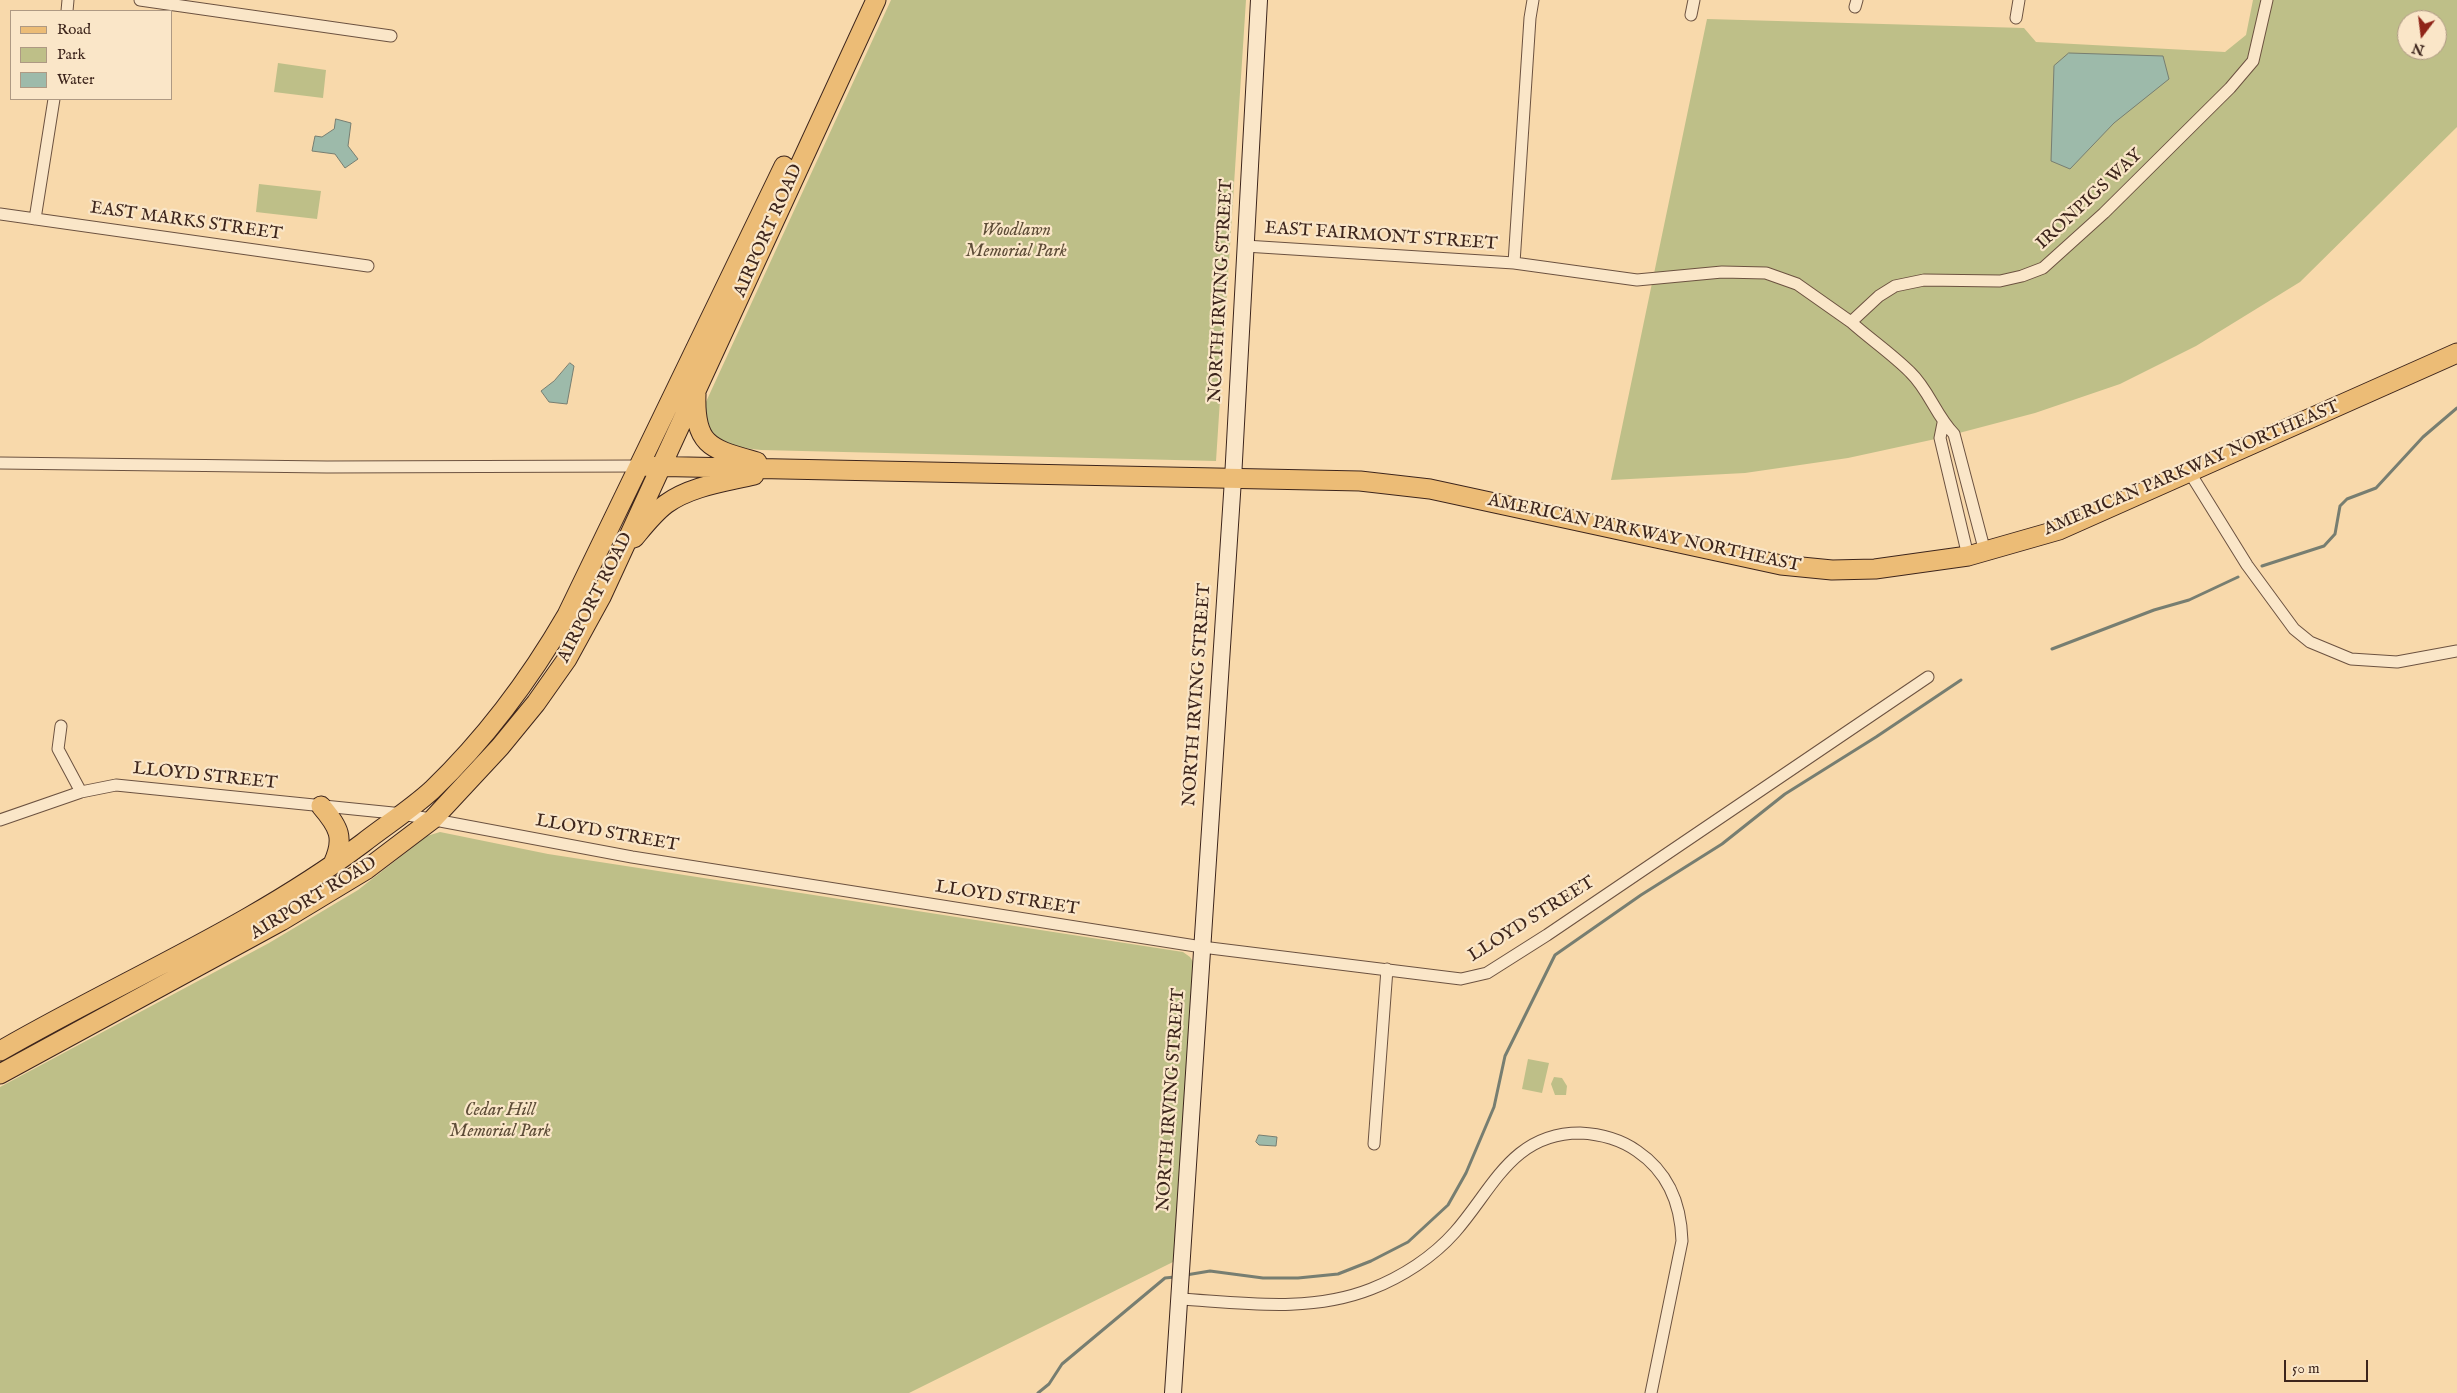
<!DOCTYPE html>
<html>
<head>
<meta charset="utf-8">
<style>
  body { margin:0 }
  #map { position:relative; width:2457px; height:1393px; overflow:hidden; background:#f8d9ab; font-family:"IM FELL English",serif }
  canvas { display:block }
  .legend { position:absolute; left:10px; top:10px; width:162px; height:90px; box-sizing:border-box; background:#fae6c8; border:1px solid #ae9983; margin:0; padding:6px 9px; list-style:none; font-size:15px; color:#3d251c }
  .legend li { display:flex; align-items:center; gap:10px; height:25px }
  .legend b { width:25px; border:1px solid #ae9983 }
  .north { position:absolute; left:2397px; top:10px; width:50px; height:50px; box-sizing:border-box; background:#fae6c8; border:1px solid #ae9983; border-radius:50%; rotate:195deg; font-size:14px; font-weight:700; line-height:20px; text-align:center; color:#3d251c }
  .north::after { content:''; display:block; margin:auto; width:18px; height:22px; background:#8f2418; clip-path:polygon(50% 0,100% 100%,50% 72%,0 100%) }
  .scale { position:absolute; left:2284px; top:1360px; width:84px; height:22px; box-sizing:border-box; border:2px solid #3d251c; border-top:0; padding-left:6px; font-size:15px; line-height:18px; white-space:nowrap; color:#3d251c; -webkit-text-stroke:4px #fae6c8; paint-order:stroke }
</style>
</head>
<body>
<div id="map">
<canvas width="2457" height="1393"></canvas>
<ul class="legend">
<li><b style="height:6px;background:#ecbc76"></b>Road</li>
<li><b style="height:14px;background:#bebf88"></b>Park</li>
<li><b style="height:14px;background:#9dbaaa"></b>Water</li>
</ul>
<div class="north">N</div>
<div class="scale">50 m</div>
</div>
<script>
const ctx = document.querySelector('canvas').getContext('2d');
ctx.lineJoin = 'round';
function fill(path, color) { ctx.fillStyle = color; ctx.fill(path, 'evenodd'); }
function strokePath(path, color, width, dash) { ctx.strokeStyle = color; ctx.lineWidth = width; ctx.lineCap = dash ? 'butt' : 'round'; ctx.setLineDash(dash || []); ctx.stroke(path); }
function drawText(font, color, halo, rows, align = 'center') {
  ctx.font = font + ' "IM FELL English",serif'; ctx.lineWidth = 4.5; ctx.setLineDash([]); ctx.textBaseline = 'middle'; ctx.strokeStyle = halo; ctx.fillStyle = color; for (const [text, x, y, turn = 0] of rows) {
    ctx.save(); ctx.translate(x, y); ctx.rotate((+turn || 0) * Math.PI / 180); ctx.textAlign = isNaN(turn) ? turn : align; if (halo) ctx.strokeText(text, 0, 0); ctx.fillText(text, 0, 0); ctx.restore();
  }
}
fill(new Path2D(`
  M891 0H1246L1216 461 761 450 726 446 703 426 705 404Z
  M2253 0H2457V127L2300 282 2196 346 2120 384 2035 413 1940 438 1848 458 1745 473 1611 480 1707 19 2024 28 2036 42 2225 52 2246 35ZM2407 20H2437V50H2407Z
  M278 63 326 70 323 98 274 92Z
  M259 184 321 191 317 219 256 212Z
  M440 832 548 854 1183 952 1190 957 1195 965 1175 1261 909 1393H0V1087L269 943 358 890 427 836Z
  M1528 1059 1549 1063 1542 1093 1522 1089Z
  M1554 1077 1562 1078 1567 1086 1566 1095H1555L1551 1084Z`), '#bebf88');
const water = new Path2D(`
  M2069 53 2163 56 2169 79 2114 123 2070 169 2051 161 2054 66Z
  M336 119 351 123 348 146 358 159 345 168 335 154 312 151 315 136 322 137 334 129Z
  M570 363 574 366 567 404 549 402 541 391 554 381Z
  M1259 1135 1277 1137 1276 1146 1259 1145 1256 1142Z`);
fill(water, '#9dbaaa');
strokePath(water, '#777e71', 1);
strokePath(new Path2D(`
  M2262 566 2324 546 2335 534 2340 506 2347 499 2376 488 2423 437 2457 408
  M2052 649 2154 610 2189 600 2238 577
  M1186 1275 1210 1271 1263 1278H1298L1338 1274 1371 1261 1408 1242 1448 1205 1466 1173 1494 1107 1505 1056 1555 955 1641 895 1722 844 1785 794 1876 737 1961 680
  M1038 1393 1049 1384 1062 1364 1165 1278 1175 1277`), '#777e71', 3);
const street = new Path2D(`
  M140 0 391 36
  M1855 7 1857 0
  M67 11 68 0
  M1691 15 1694 0
  M2016 18 2019 0
  M0 214 368 266
  M35 219 54 99
  M1245 246 1514 263 1637 280 1722 272 1766 273 1797 284 1851 322
  M1514 263 1530 18 1533 0
  M1943 423 1940 438 1968 556
  M0 463 327 467 640 466
  M2190 473 2247 565 2294 629 2310 642 2351 659 2397 662 2457 651
  M1985 552 1954 434C1936 416 1929 390 1910 372 1892 354 1870 339 1851 322L1879 296 1895 286 1924 280 2000 281 2022 276 2043 268 2104 213 2230 88 2253 61 2267 0
  M61 726 58 749 81 792
  M0 820 81 792 116 785 403 814 632 857 1202 947 1461 979 1487 973 1547 935 1928 677
  M1374 1144 1387 969
  M1180 1299C1244 1303 1310 1313 1371 1289 1402 1277 1433 1257 1455 1232 1493 1189 1512 1133 1580 1133 1600 1134 1620 1139 1637 1151 1668 1172 1681 1204 1682 1241L1651 1393`);
const secondary = new Path2D(`
  M1173 1393 1233 479 1259 0`);
const primary = new Path2D(`
  M696 394C694 447 712 449 757 462
  M640 466 1360 481 1430 489 1781 565 1832 570 1875 569 1968 556 2059 530 2457 353
  M634 538C644 526 654 513 666 504 691 486 725 482 754 475
  M321 806C339 827 345 838 333 864
  M0 1051C121 981 251 927 363 843 386 825 410 810 432 790 485 739 530 679 567 615L784 166
  M0 1074 281 921 367 869 433 819 500 747 536 703 567 659 601 597 876 0`);
strokePath(street, '#6c5240', 13);
strokePath(secondary, '#3d251c', 18);
strokePath(primary, '#3d251c', 21);
strokePath(street, '#fae6c8', 11);
strokePath(secondary, '#fae6c8', 16);
strokePath(primary, '#ecbc76', 19);
drawText('18px', '#3d251c', '#fae6c8', [
  ["IRONPIGS WAY",2090,200,-43],
  ["EAST MARKS STREET",186,222,8],
  ["AIRPORT ROAD",769,231,-66],
  ["EAST FAIRMONT STREET",1381,237,4],
  ["NORTH IRVING STREET",1222,291,-87],
  ["AMERICAN PARKWAY NORTHEAST",2192,469,-23],
  ["AMERICAN PARKWAY NORTHEAST",1644,534,12],
  ["AIRPORT ROAD",596,598,-63],
  ["NORTH IRVING STREET",1198,695,-86],
  ["LLOYD STREET",205,777,6],
  ["LLOYD STREET",607,834,10],
  ["AIRPORT ROAD",314,899,-31],
  ["LLOYD STREET",1007,899,9],
  ["LLOYD STREET",1532,920,-32],
  ["NORTH IRVING STREET",1172,1100,-86]
]);
drawText('italic 18px', '#5d4c37', '#fae6c8', [
  ["Woodlawn",1016,231],
  ["Memorial Park",1016,252],
  ["Cedar Hill",500,1111],
  ["Memorial Park",500,1132]
]);
</script>
</body>
</html>
